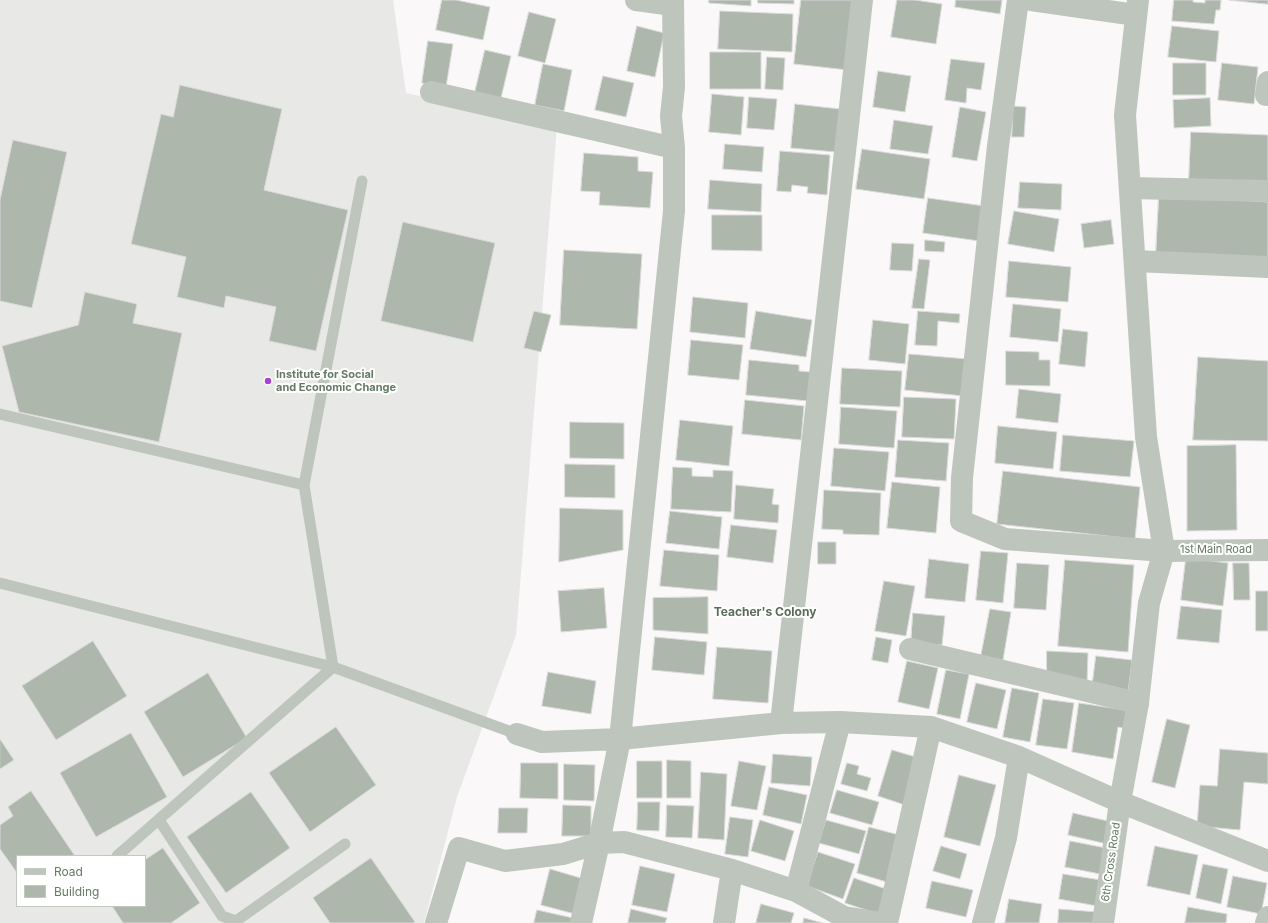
<!DOCTYPE html>
<html>
<head>
<meta charset="utf-8">
<style>
  body { margin:0 }
  #map { position:relative; width:1268px; height:923px; overflow:hidden; background:#faf8f9; font-family:Inter,sans-serif }
  canvas { display:block }
  .legend { position:absolute; left:16px; top:855px; width:130px; height:52px; box-sizing:border-box; background:#fff; border:1px solid #c1c9c1; margin:0; padding:5px 7px; list-style:none; font-size:12px; color:#657964 }
  .legend li { display:flex; align-items:center; gap:8px; height:20px }
  .legend b { width:20px; border:1px solid #c1c9c1 }
</style>
</head>
<body>
<div id="map">
<canvas width="1268" height="923"></canvas>
<ul class="legend">
<li><b style="height:5px;background:#bec5bd"></b>Road</li>
<li><b style="height:11px;background:#adb7ac"></b>Building</li>
</ul>
</div>
<script>
const ctx = document.querySelector('canvas').getContext('2d');
ctx.lineJoin = 'round';
function fill(path, color) { ctx.fillStyle = color; ctx.fill(path, 'evenodd'); }
function strokePath(path, color, width, dash) { ctx.strokeStyle = color; ctx.lineWidth = width; ctx.lineCap = dash ? 'butt' : 'round'; ctx.setLineDash(dash || []); ctx.stroke(path); }
function drawText(font, color, halo, rows, align = 'center') {
  ctx.font = font + ' Inter,sans-serif'; ctx.lineWidth = 4; ctx.setLineDash([]); ctx.textBaseline = 'middle'; ctx.strokeStyle = halo; ctx.fillStyle = color; for (const [text, x, y, turn = 0] of rows) {
    ctx.save(); ctx.translate(x, y); ctx.rotate((+turn || 0) * Math.PI / 180); ctx.textAlign = isNaN(turn) ? turn : align; if (halo) ctx.strokeText(text, 0, 0); ctx.fillText(text, 0, 0); ctx.restore();
  }
}
fill(new Path2D(`
  M0 0H393L406 93 557 126 516 635 457 797 424 923H0ZM17 856H145V906H17Z`), '#e8e8e7');
const building = new Path2D(`
  M442 0H456L490 7 483 40 436 30Z
  M709 0H751V6L709 3Z
  M758 0H794V4L758 3Z
  M801 0H856L848 70 794 64Z
  M897 0H915L942 4 936 44 891 37Z
  M956 0H1002L1000 14 955 7Z
  M1174 0H1193V2L1205 3V0H1221L1220 10H1216L1214 24 1172 21Z
  M1229 0H1268V4Z
  M720 11 793 14 792 52 718 49Z
  M529 12 556 19 545 63 518 56Z
  M637 26 664 33 655 77 627 71Z
  M1172 26 1219 31 1216 62 1168 57Z
  M428 41 453 44 446 87 422 83Z
  M485 50 511 56 501 98 475 92Z
  M710 52H761V89H710Z
  M767 57 785 58 783 90 765 89Z
  M951 59 985 63 981 90 967 88 966 103 945 100Z
  M1173 63H1206V95H1173Z
  M1222 63 1258 67 1254 104 1218 100Z
  M543 64 572 70 564 111 535 105Z
  M878 71 911 76 905 112 873 107Z
  M603 76 634 83 626 117 595 110Z
  M180 85 282 109 264 190 348 210 316 351 269 341 276 307 226 296 224 308 177 297 186 257 131 244 161 114 173 117Z
  M712 94 744 97 741 135 709 132Z
  M749 97 777 99 774 130 747 128Z
  M1210 98 1211 126 1174 128 1173 100Z
  M795 104 840 109 836 152 791 148Z
  M1013 106 1026 107 1024 137H1012Z
  M960 107 986 112 977 161 952 157Z
  M894 120 933 126 928 154 890 149Z
  M1191 132 1268 135V183L1189 179Z
  M13 140 67 152 32 308 0 301V200Z
  M725 144 764 147 762 172 723 169Z
  M862 149 930 159 924 199 856 189Z
  M780 151 830 155 827 195 807 193 808 187 792 185 791 192 777 191Z
  M584 153 638 157V171L653 172 650 208 599 205 600 192 581 191Z
  M710 180 762 184 761 212 708 209Z
  M1020 182 1062 184 1061 210 1018 208Z
  M1159 195 1268 202V260L1156 253Z
  M928 198 984 206 979 241 923 233Z
  M1014 211 1059 219 1054 252 1008 244Z
  M712 215H762V251L712 250Z
  M1111 220 1114 244 1084 248 1081 224Z
  M403 222 495 243 473 342 381 321Z
  M925 240 945 242 944 252 925 251Z
  M892 243 914 244 912 271 890 270Z
  M564 250 642 254 637 329 560 325Z
  M919 259 930 260 924 309 912 308Z
  M1009 261 1071 267 1068 302 1006 297Z
  M85 292 137 304 133 323 182 333 159 442 19 412 2 346 78 325Z
  M693 297 748 303 745 338 690 332Z
  M1013 304 1061 309 1058 342 1010 337Z
  M534 311 551 315 541 352 524 348Z
  M756 311 812 320 806 357 750 349Z
  M918 311 960 314 959 323 938 321 937 346 915 345Z
  M873 320 909 324 905 364 869 360Z
  M1063 329 1088 332 1085 367 1059 364Z
  M691 340 743 345 739 380 688 375Z
  M1006 351 1039 352V360H1050V386L1006 385Z
  M909 354 967 359 963 396 905 390Z
  M1198 357 1268 361V441L1193 440Z
  M749 360 799 365V371L811 372 808 401 746 395Z
  M842 368 902 371 900 407 840 404Z
  M1019 389 1061 394 1058 423 1016 418Z
  M904 397 956 399 954 439 902 437Z
  M745 400 804 406 801 440 742 434Z
  M841 407 897 411 894 448 839 444Z
  M680 420 733 426 729 466 676 460Z
  M570 422 624 423V459L570 458Z
  M998 426 1057 432 1053 469 995 463Z
  M1063 435 1134 441 1130 477 1060 471Z
  M898 440 949 443 946 481 895 477Z
  M1236 445 1237 530 1187 531V446Z
  M834 448 889 452 885 491 831 486Z
  M565 464 615 465V498L565 497Z
  M673 467 692 468V476L713 477V470L733 471 731 512 671 509Z
  M1003 471 1140 487 1135 539 997 524Z
  M892 482 940 487 936 533 887 528Z
  M736 485 774 489 772 504 779 505 778 523 734 519Z
  M824 490 881 493 879 535 843 534V530L822 529Z
  M560 508 623 510V550L559 562Z
  M670 511 722 517 719 549 666 543Z
  M731 525 777 530 773 563 727 557Z
  M818 542H836V564H818Z
  M664 550 719 555 717 591 660 586Z
  M981 551 1008 553 1003 603 976 600Z
  M1186 558 1228 563 1223 606 1181 600Z
  M929 559 969 564 965 602 925 598Z
  M1065 560 1134 565 1128 652 1058 646Z
  M1017 563 1049 565 1046 610 1014 608Z
  M1233 563H1249L1250 600H1234Z
  M884 581 915 586 906 636 875 631Z
  M604 588 607 628 561 632 558 591Z
  M1256 591H1268V631H1256Z
  M708 597V634L653 630V598Z
  M1181 606 1222 610 1219 643 1177 639Z
  M990 609 1011 612 1003 660 981 656Z
  M913 613 945 616 942 645 911 643Z
  M655 637 707 642 704 675 652 670Z
  M876 637 892 640 888 663 872 660Z
  M93 641 127 696 56 740 22 686Z
  M717 647 772 651 768 703 713 699Z
  M1047 651 1088 653 1087 682 1047 674Z
  M1096 656 1132 660 1128 693 1092 688Z
  M907 661 938 668 929 709 898 702Z
  M946 670 969 674 960 719 937 714Z
  M548 672 596 681 591 714 542 706Z
  M208 673 247 738 183 777 144 712Z
  M976 683 1006 690 997 729 967 722Z
  M1012 688 1039 693 1030 742 1003 737Z
  M1043 699 1074 703 1067 749 1036 745Z
  M1079 703 1132 711 1129 729 1118 727 1113 759 1072 752Z
  M1167 719 1190 725 1175 788 1152 782Z
  M336 727 376 785 310 832 269 773Z
  M131 733 167 797 96 837 60 773Z
  M0 739 14 760 0 769Z
  M1220 749 1268 753V784L1244 782 1240 830 1197 826 1200 785 1217 786Z
  M892 750 919 758 905 805 878 796Z
  M773 754 812 757 810 786 771 783Z
  M667 760 691 761V798H667Z
  M637 761H662V798H637Z
  M739 761 766 766 757 810 731 806Z
  M521 763H558V799L520 798Z
  M847 763 859 766 857 774 871 778 867 791 841 784Z
  M564 764 595 765 594 801 564 800Z
  M701 772 727 774 724 840 698 838Z
  M959 775 996 785 980 846 944 837Z
  M769 787 807 795 801 824 763 815Z
  M837 790 879 802 872 825 830 813Z
  M31 791 75 856H17V873L0 849V825L13 816 8 807Z
  M251 792 290 848 226 893 187 837Z
  M638 802H660L659 831 637 830Z
  M563 805 591 806V836H562Z
  M667 805 694 806 692 838 666 837Z
  M499 808H528L527 833H498Z
  M1073 813 1112 822 1107 844 1068 835Z
  M730 817 753 820 748 857 725 854Z
  M760 820 794 831 785 861 751 851Z
  M826 820 866 831 859 854 819 843Z
  M869 827 903 836 890 883 857 873Z
  M1070 841 1106 848 1100 874 1065 867Z
  M941 846 967 854 960 879 933 871Z
  M1155 846 1198 855 1190 895 1147 886Z
  M163 848 200 903 171 923H123L112 906H145V860Z
  M818 852 855 864 843 899 807 886Z
  M371 858 415 922 413 923H330L313 898Z
  M1203 864 1228 869 1221 904 1196 898Z
  M640 866 675 874 667 912 632 905Z
  M550 869 584 879 575 914 541 905Z
  M1063 874 1101 880 1097 906 1059 899Z
  M1233 876 1267 883 1261 914 1227 907Z
  M854 878 886 889 878 914 845 903Z
  M932 881 973 890 966 917 926 908Z
  M1009 899 1042 904 1039 923H1005Z
  M761 904 794 913 791 923H756Z
  M1188 907 1227 914 1226 923H1185Z
  M631 909 667 918 665 923H628Z
  M1059 909 1097 912 1096 923H1058Z
  M537 910 573 918 572 923H534Z
  M804 918 823 923H803Z`);
fill(building, '#adb7ac');
strokePath(building, '#dcdadb', 1);
strokePath(new Path2D(`
  M362 181 304 485 333 667 517 734
  M0 414 304 485
  M0 583 333 667
  M159 820 222 916 236 921 345 844
  M117 856 333 667`), '#bec5bd', 11);
strokePath(new Path2D(`
  M636 0 673 5
  M1018 0 998 146 962 478 961 521 1005 539 1164 551 1268 550
  M1031 0 1136 15
  M431 92 674 148
  M1266 95 1268 82
  M1130 188 1268 191
  M1135 261 1268 267
  M910 649 1138 703
  M781 723 862 0
  M517 734 542 742 620 739 781 723 840 722 931 727 1019 757 1006 838 983 923
  M1019 757 1120 802
  M796 891 840 722
  M436 923 459 848 505 861 563 854 599 843 624 842 732 870 796 891 844 917 881 923
  M581 923 599 843 620 739 674 211V148L671 116 674 87 673 0
  M724 923 732 870
  M887 923 931 727
  M1266 923 1268 917`), '#bec5bd', 22);
strokePath(new Path2D(`
  M1120 802 1268 861
  M1103 923 1120 802 1138 703 1149 603 1164 551 1146 437 1125 115 1138 0`), '#bec5bd', 22);
for (const [x, y, r, color] of [
  [268,381,4,"#aa42d0"]
]) { const dot = new Path2D(); dot.arc(x, y, r, 0, 2 * Math.PI); ctx.fillStyle = color; ctx.fill(dot); strokePath(dot, '#fff', 1.5); }
drawText('bold 11px', '#657964', '#fff', [
  ["Institute for Social",276,375],
  ["and Economic Change",276,388]
], 'left');
drawText('11px', '#657964', '#fff', [
  ["1st Main Road",1216,550],
  ["6th Cross Road",1111,862,-82]
]);
drawText('bold 12px', '#5b6b5a', '#fff', [
  ["Teacher's Colony",765,612]
]);
</script>
</body>
</html>
